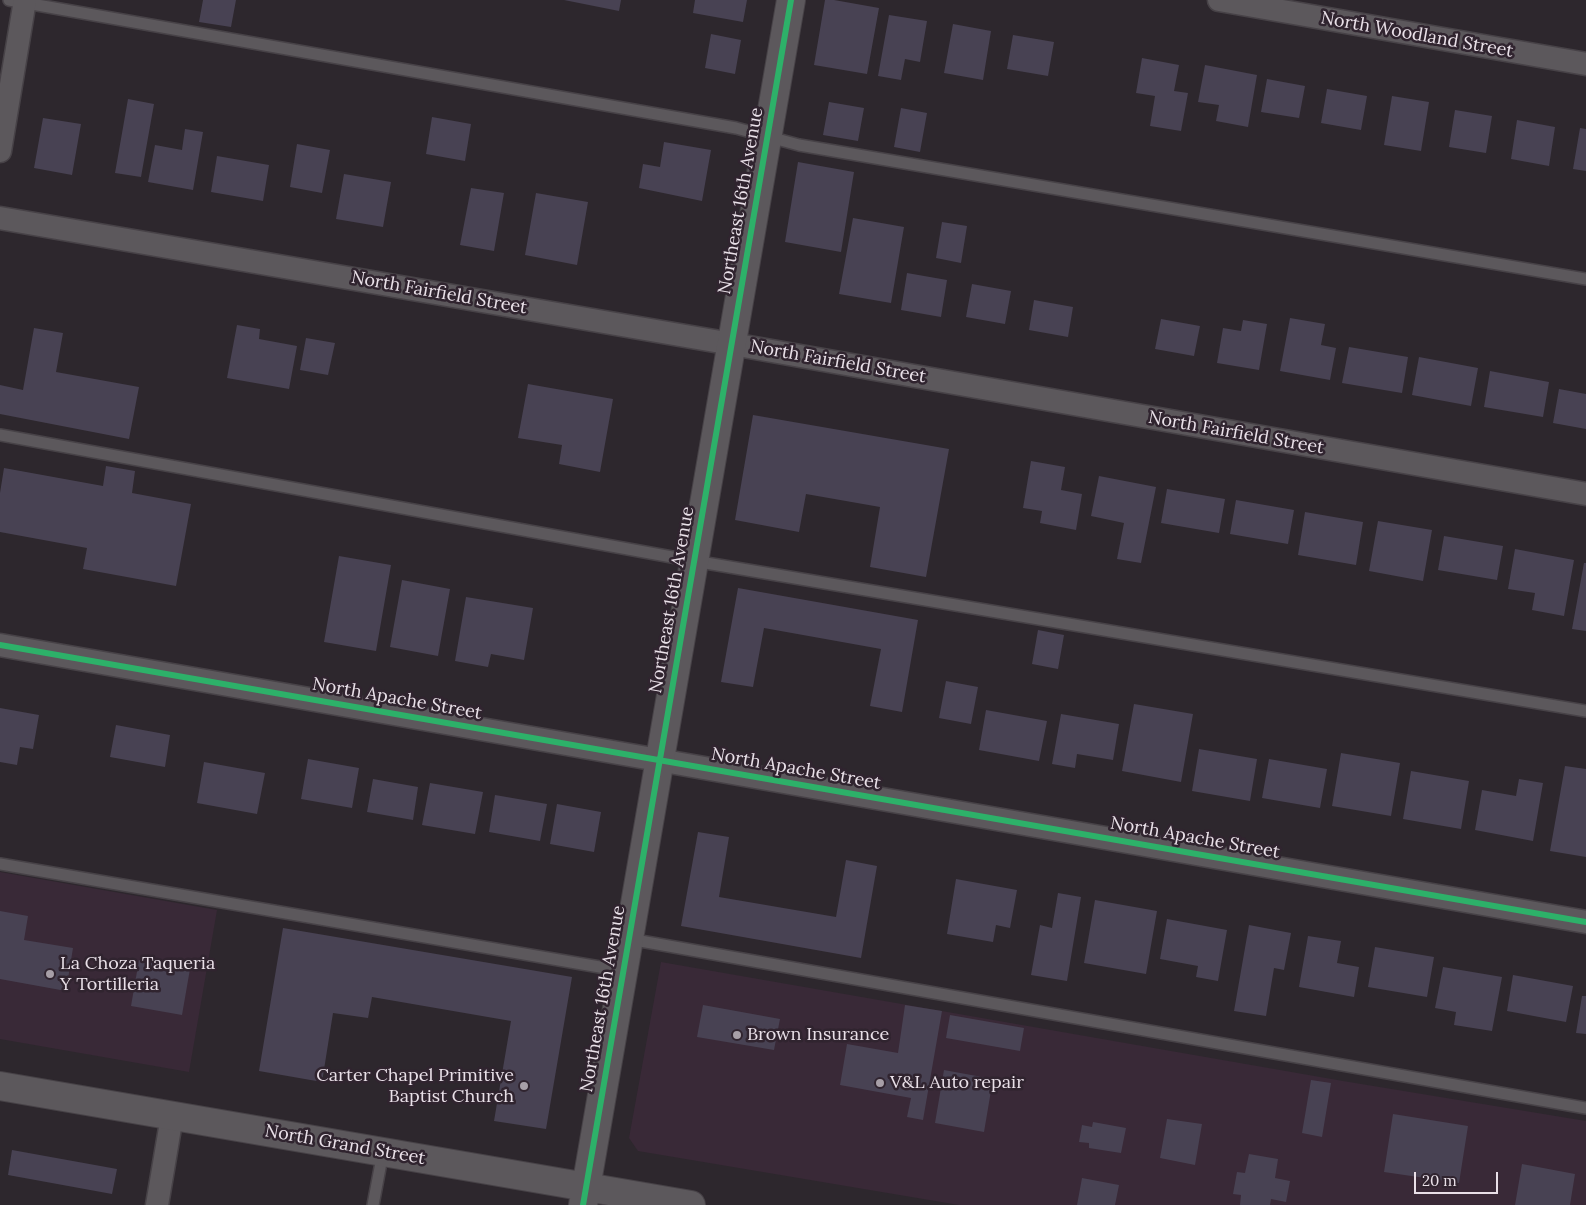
<!DOCTYPE html>
<html>
<head>
<meta charset="utf-8">
<style>
  body { margin:0 }
  #map { position:relative; width:1586px; height:1205px; overflow:hidden; background:#2d272d; font-family:Lora,serif }
  canvas { display:block }
  .scale { position:absolute; left:1414px; top:1172px; width:84px; height:22px; box-sizing:border-box; border:2px solid #e9e0e8; border-top:0; padding-left:6px; font-size:15px; line-height:18px; white-space:nowrap; color:#e9e0e8; -webkit-text-stroke:4px #30242f; paint-order:stroke }
</style>
</head>
<body>
<div id="map">
<canvas width="1586" height="1205"></canvas>
<div class="scale">20 m</div>
</div>
<script>
const ctx = document.querySelector('canvas').getContext('2d');
ctx.lineJoin = 'round';
function fill(path, color) { ctx.fillStyle = color; ctx.fill(path, 'evenodd'); }
function strokePath(path, color, width, dash) { ctx.strokeStyle = color; ctx.lineWidth = width; ctx.lineCap = dash ? 'butt' : 'round'; ctx.setLineDash(dash || []); ctx.stroke(path); }
function drawText(font, color, halo, rows, align = 'center') {
  ctx.font = font + ' Lora,serif'; ctx.lineWidth = 5; ctx.setLineDash([]); ctx.textBaseline = 'middle'; ctx.strokeStyle = halo; ctx.fillStyle = color; for (const [text, x, y, turn = 0] of rows) {
    ctx.save(); ctx.translate(x, y); ctx.rotate((+turn || 0) * Math.PI / 180); ctx.textAlign = isNaN(turn) ? turn : align; if (halo) ctx.strokeText(text, 0, 0); ctx.fillText(text, 0, 0); ctx.restore();
  }
}
fill(new Path2D(`
  M0 872 217 910 189 1072 0 1039Z
  M661 962 1343 1081 1586 1121V1205H959L638 1151 629 1138Z`), '#392937');
fill(new Path2D(`
  M203 0H236L231 27 199 22Z
  M564 0H621L619 11Z
  M695 0H747L743 22 693 13Z
  M825 0H834L879 8 867 74 814 65Z
  M889 15 927 21 920 62 905 59 901 80 878 76Z
  M953 24 991 31 983 80 944 73Z
  M711 34 741 40 735 74 705 68Z
  M1013 35 1054 42 1048 76 1007 69Z
  M1142 58 1179 65 1174 91 1188 93 1181 131 1150 126 1155 96 1136 93Z
  M1205 65 1257 75 1248 127 1216 121 1219 105 1198 102Z
  M1267 79 1305 86 1299 118 1261 112Z
  M1327 89 1367 96 1361 130 1321 123Z
  M1392 96 1429 102 1421 151 1384 145Z
  M128 99 154 104 141 177 115 173Z
  M829 102 864 108 858 141 823 135Z
  M901 108 927 113 920 152 894 147Z
  M1455 110 1492 116 1486 153 1449 147Z
  M432 117 471 124 465 161 426 154Z
  M43 118 81 124 72 175 34 168Z
  M1517 120 1555 127 1549 166 1511 159Z
  M1580 128 1586 129V171L1573 169Z
  M185 129 203 132 193 190 148 182 155 145 182 150Z
  M664 142 711 150 702 201 639 188 643 164 660 167Z
  M297 144 330 150 322 193 290 187Z
  M217 156 269 165 263 201 211 192Z
  M798 162 854 172 841 252 785 242Z
  M344 174 391 182 383 227 336 219Z
  M471 188 504 193 494 251 460 245Z
  M536 193 588 202 577 265 525 255Z
  M853 218 904 227 891 303 839 294Z
  M942 222 967 226 961 263 936 258Z
  M907 273 947 280 941 317 901 310Z
  M972 284 1011 291 1005 324 966 317Z
  M1034 300 1073 307 1068 337 1029 330Z
  M1290 318 1325 324 1321 345 1336 348 1330 380 1280 371Z
  M1161 319 1200 326 1194 356 1155 349Z
  M1243 320 1267 324 1259 370 1217 363 1223 328 1241 331Z
  M237 325 260 329 259 339 297 346 289 389 227 378Z
  M34 328 63 333 56 372 139 387 129 439 0 414V385L23 390Z
  M306 338 335 343 328 375 300 370Z
  M1349 347 1408 357 1402 393 1342 383Z
  M1419 357 1478 368 1471 406 1412 395Z
  M1490 371 1549 382 1543 417 1484 407Z
  M528 384 613 399 600 472 559 464 562 445 518 438Z
  M1559 389 1586 394V429L1553 423Z
  M753 415 949 449 926 577 870 567 880 507 806 494 799 532 735 520Z
  M1031 461 1065 467 1061 490 1082 494 1076 530 1040 523 1042 511 1023 508Z
  M106 466 135 471 132 493 191 504 176 586 83 569 87 548 0 532V493L4 468 103 486Z
  M1099 476 1156 487 1141 563 1117 559 1124 523 1091 516Z
  M1167 489 1225 499 1219 533 1161 523Z
  M1236 500 1294 510 1288 544 1230 534Z
  M1305 512 1363 522 1356 565 1298 555Z
  M1378 521 1432 530 1423 581 1369 571Z
  M1444 536 1503 546 1497 580 1438 570Z
  M1515 549 1574 560 1564 616 1532 610 1535 593 1508 589Z
  M339 556 391 565 376 651 324 642Z
  M1584 563H1586V631L1572 629Z
  M402 580 450 589 438 656 390 647Z
  M738 588 918 620 902 712 870 706 881 649 764 628 753 687 721 682Z
  M466 597 533 608 524 660 491 654 488 667 455 661Z
  M1038 630 1064 635 1058 669 1032 664Z
  M946 681 978 687 971 724 939 718Z
  M1134 704 1193 714 1181 782 1122 771Z
  M0 708 39 715 33 749 20 747 17 765 0 762Z
  M986 710 1047 721 1039 761 979 750Z
  M1061 714 1119 724 1113 760 1077 754 1075 768 1052 764Z
  M116 725 170 735 165 767 110 757Z
  M1199 749 1257 759 1250 801 1192 791Z
  M1341 753 1400 763 1391 816 1332 806Z
  M308 759 359 768 352 808 301 799Z
  M1269 759 1327 769 1320 808 1262 798Z
  M204 762 265 773 257 814 197 803Z
  M1565 766 1586 769V857L1550 851Z
  M1411 771 1469 781 1461 829 1403 819Z
  M373 779 418 787 413 820 367 812Z
  M1519 779 1543 783 1533 841 1475 830 1482 790 1516 796Z
  M430 783 483 792 475 834 422 825Z
  M495 795 547 804 540 841 489 832Z
  M557 804 601 812 594 852 550 844Z
  M698 832 729 837 719 897 836 917 846 860 877 866 861 958 681 926Z
  M956 879 1017 890 1010 928 996 925 993 942 947 934Z
  M1058 893 1081 897 1067 981 1031 975 1040 925 1052 928Z
  M1095 900 1157 911 1146 974 1084 963Z
  M0 911 28 916 24 940 73 948 66 991 0 979Z
  M1167 919 1227 930 1218 981 1196 977 1198 966 1160 959Z
  M1249 925 1291 933 1284 970 1274 968 1266 1016 1234 1011Z
  M283 928 572 977 546 1129 494 1121 511 1021 372 997 368 1018 333 1013 322 1082 259 1071Z
  M1308 936 1341 941 1337 963 1359 967 1354 997 1299 987Z
  M1375 947 1434 957 1427 997 1368 987Z
  M139 960 190 969 182 1015 131 1006Z
  M1443 967 1502 977 1492 1031 1454 1025 1456 1012 1435 1008Z
  M1513 975 1573 986 1566 1022 1507 1011Z
  M1582 996H1586V1034L1576 1033Z
  M703 1005 780 1019 774 1050 697 1037Z
  M905 1005 942 1011 923 1120 907 1117 911 1098 840 1085 847 1044 898 1053Z
  M950 1015 1024 1028 1020 1051 946 1038Z
  M944 1070 993 1079 984 1132 935 1123Z
  M1311 1080 1331 1083 1322 1137 1302 1133Z
  M1393 1114 1468 1126 1459 1183 1384 1172Z
  M1167 1119 1202 1124 1195 1165 1160 1158Z
  M1093 1122 1126 1128 1121 1153 1089 1148V1143L1079 1142 1082 1125 1092 1127Z
  M12 1150 117 1169 112 1194 8 1175Z
  M1249 1154 1278 1159 1275 1178 1290 1181 1286 1202 1271 1199 1270 1205H1240L1241 1195 1233 1194 1237 1172 1245 1173Z
  M1522 1164 1575 1174 1570 1205H1515Z
  M1082 1178 1119 1185 1115 1205H1077Z`), '#484253');
const lane = new Path2D(`
  M9 0 736 128 799 145 1586 279
  M0 435 694 561 1586 711
  M0 864 623 971
  M629 939 1586 1108
  M373 1205 383 1152`);
const street = new Path2D(`
  M1219 0 1586 64
  M0 151 25 0
  M0 218 732 344 1586 494
  M0 645 1586 922
  M157 1205 172 1116`);
const secondary = new Path2D(`
  M0 1086 691 1205
  M583 1205 791 0`);
strokePath(lane, '#474247', 14);
strokePath(street, '#474247', 25);
strokePath(secondary, '#474247', 30);
strokePath(lane, '#5c585c', 11);
strokePath(street, '#5c585c', 22);
strokePath(secondary, '#5c585c', 28);
strokePath(new Path2D(`
  M0 645 1586 922
  M583 1205 791 0`), '#2db169', 6);
for (const [x, y, r, color] of [
  [50,974,5,"#a79fa7"],
  [737,1035,5,"#a79fa7"],
  [880,1083,5,"#a79fa7"],
  [524,1086,5,"#a79fa7"]
]) { const dot = new Path2D(); dot.arc(x, y, r, 0, 2 * Math.PI); ctx.fillStyle = color; ctx.fill(dot); strokePath(dot, '#30242f', 2); }
drawText('18px', '#e9e0e8', '#30242f', [
  ["North Woodland Street",1417,35,10],
  ["Northeast 16th Avenue",741,201,-80],
  ["North Fairfield Street",439,293,10],
  ["North Fairfield Street",838,362,10],
  ["North Fairfield Street",1236,433,10],
  ["Northeast 16th Avenue",672,600,-80],
  ["North Apache Street",397,699,10],
  ["North Apache Street",796,769,10],
  ["North Apache Street",1195,838,10],
  ["Northeast 16th Avenue",603,999,-80],
  ["North Grand Street",345,1145,10]
]);
drawText('18px', '#e9e0e8', '#30242f', [
  ["La Choza Taqueria",60,964],
  ["Y Tortilleria",60,985],
  ["Brown Insurance",747,1035],
  ["Carter Chapel Primitive",514,1076,"right"],
  ["Baptist Church",514,1097,"right"],
  ["V&L Auto repair",890,1083]
], 'left');
</script>
</body>
</html>
